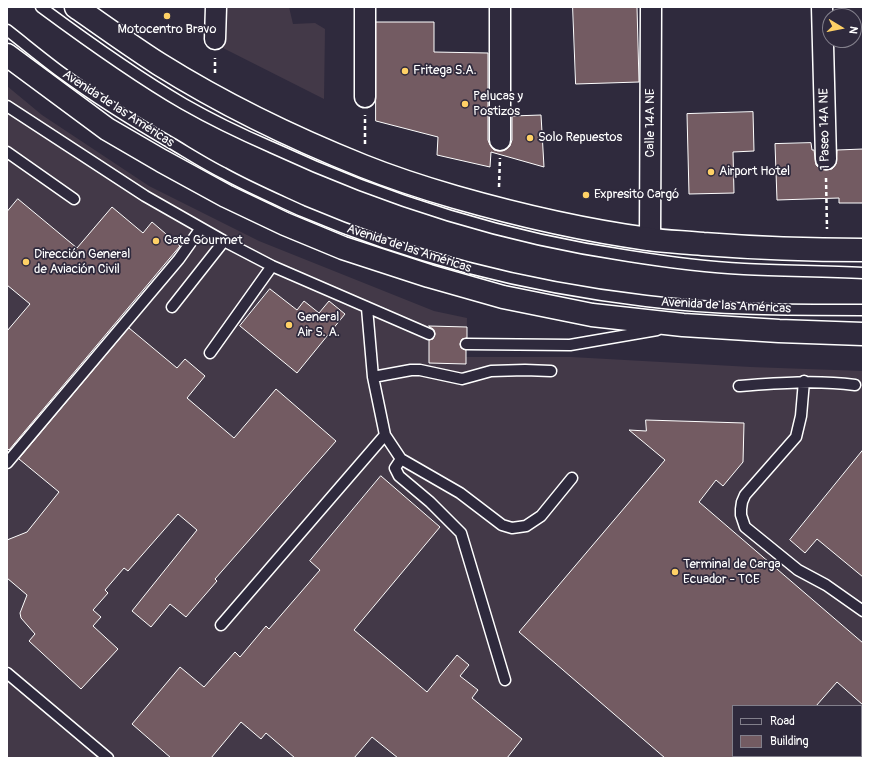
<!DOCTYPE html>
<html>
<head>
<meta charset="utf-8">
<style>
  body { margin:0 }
  #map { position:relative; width:870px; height:765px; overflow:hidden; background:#2f2a3d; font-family:Pangolin,sans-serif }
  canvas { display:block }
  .frame { position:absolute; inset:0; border:8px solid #fff; pointer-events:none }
  .legend { position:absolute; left:732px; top:705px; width:130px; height:52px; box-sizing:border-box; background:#2f2a3d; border:1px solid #827f8b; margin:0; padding:5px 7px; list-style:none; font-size:12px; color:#fff }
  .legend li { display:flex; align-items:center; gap:8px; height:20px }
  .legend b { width:20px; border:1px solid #827f8b }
  .north { position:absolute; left:822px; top:8px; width:40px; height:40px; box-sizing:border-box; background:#2f2a3d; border:1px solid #827f8b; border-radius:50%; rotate:100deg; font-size:11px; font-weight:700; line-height:16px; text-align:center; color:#fff }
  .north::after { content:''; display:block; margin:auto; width:14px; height:18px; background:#ffd166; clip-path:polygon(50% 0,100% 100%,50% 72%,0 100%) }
</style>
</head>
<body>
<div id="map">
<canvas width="870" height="765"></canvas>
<div class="frame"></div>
<ul class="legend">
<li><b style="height:5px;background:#2f2a3d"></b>Road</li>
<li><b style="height:11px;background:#735b62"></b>Building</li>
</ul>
<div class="north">N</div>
</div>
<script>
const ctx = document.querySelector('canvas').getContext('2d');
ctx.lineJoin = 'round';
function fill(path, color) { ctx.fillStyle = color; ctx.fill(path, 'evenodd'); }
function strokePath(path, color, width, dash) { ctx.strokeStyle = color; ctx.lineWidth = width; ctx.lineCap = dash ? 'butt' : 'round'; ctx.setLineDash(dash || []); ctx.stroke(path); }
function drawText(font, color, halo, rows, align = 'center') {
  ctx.font = font + ' Pangolin,sans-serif'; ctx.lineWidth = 3.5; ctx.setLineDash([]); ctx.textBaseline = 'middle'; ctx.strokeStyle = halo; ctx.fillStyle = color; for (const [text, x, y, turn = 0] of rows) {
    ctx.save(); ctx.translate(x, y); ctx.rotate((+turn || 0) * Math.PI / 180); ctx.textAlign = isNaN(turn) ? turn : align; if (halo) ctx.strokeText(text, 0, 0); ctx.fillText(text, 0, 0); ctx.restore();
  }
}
fill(new Path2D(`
  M226 7H289L293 24 315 23 325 29 324 99 223 48Z
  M7 86 42 115 149 186 259 241 434 311 467 318 466 357H571L751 367 863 371V758H7ZM733 706H861V756H733Z`), '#433948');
const building = new Path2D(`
  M573 7H637L639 82 576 84Z
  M376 22H434V52L488 53V140L490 145 494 150 500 151 505 150 510 146 512 140V116L541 115 544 167 491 152 490 167 437 155 438 137 376 121Z
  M753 112 754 151 733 152 734 193 689 194 687 114Z
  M811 143 812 150H814L816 165 820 169 826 170 832 169 836 164 837 150 863 149V203H839V198L777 200 775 144Z
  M18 199 77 248 112 207 143 233 152 222 180 246 9 450 7 448V331L30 304 7 285V212Z
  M270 289 297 310 304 301 319 313 329 301 345 314 297 373 240 326Z
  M429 326 467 327V338L462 339 460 344 461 348 466 350V364L429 363V340L433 339 435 334 434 330Z
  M129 328 177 368 185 359 205 376 187 398 234 438 276 389 336 441 215 579 217 581 186 617 170 604 151 627 132 611 197 530 178 514 128 571 124 568 105 590 108 593 93 610 101 617 93 626 118 649 81 689 29 641 35 634 21 618 20 613 27 595 7 578V540L27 532 59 492 19 459Z
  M646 420 744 423 743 462 723 486 716 480 699 502 863 643V705L837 682 816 706H733V758H665L519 632 665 460 629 430 646 431Z
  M863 450V577L817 539 805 553 790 540Z
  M381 476 440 527 354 630 427 692 457 655 469 665 460 676 478 690 472 698 522 739 507 758H398L372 737 354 758H295L266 733 261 739 241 722 211 758H171L132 724 180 667 204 687 235 652 240 657 266 626 269 629 320 570 310 561Z`);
fill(building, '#735b62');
strokePath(building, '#fff', 1);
const service = new Path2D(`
  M41 7C87 41 134 75 184 104 212 120 241 134 271 147 385 200 505 238 629 256 667 262 706 267 744 269 783 271 823 271 863 273
  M7 30C25 44 43 59 62 73 96 98 133 121 171 143 188 153 205 164 223 173 248 187 276 199 302 211 412 258 527 287 646 301 718 310 791 310 863 310
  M7 106 145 196 224 241 272 266 429 334
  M7 152 74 199
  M172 307 224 241
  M367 308 373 377 385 435 401 459 460 493 502 525 512 528 526 526 541 516 572 478
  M466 344 570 345 657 330
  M210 353 272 266
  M373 377 411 370H420L462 379 491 371 525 370 551 371
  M804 381 801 416 796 437 745 495 742 502 741 509V515L745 527 798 570 826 585 863 611
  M739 386C778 383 816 380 855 385
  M401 459 395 468 399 476 430 502 461 533 505 680
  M7 463 179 259 201 228
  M221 625 385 435
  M7 673 108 758`);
const minor = new Path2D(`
  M365 7V97
  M500 7V140
  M822 7 826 159
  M215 39 216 7
  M650 240 651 7`);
const primary = new Path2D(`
  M76 7C103 26 131 46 159 64 223 104 293 138 363 166 393 178 424 188 455 197 518 215 583 230 648 239 666 242 685 242 703 244 756 248 810 250 863 250
  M7 55 107 129 162 161 226 196 285 224 343 248 429 276 503 297 592 315 683 325 779 331 863 334`);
strokePath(service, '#fff', 13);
strokePath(minor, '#fff', 23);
strokePath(primary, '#fff', 25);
strokePath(new Path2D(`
  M215 73V58
  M365 144V115
  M826 178 827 229
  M499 187 500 158`), '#fff', 2.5, [4, 3]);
strokePath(service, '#2f2a3d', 10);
strokePath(minor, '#2f2a3d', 20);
strokePath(primary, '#2f2a3d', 22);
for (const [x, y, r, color] of [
  [167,16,4,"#ffd166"],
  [405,71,4,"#ffd166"],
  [465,104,4,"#ffd166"],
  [530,138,4,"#ffd166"],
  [711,172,4,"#ffd166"],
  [586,195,4,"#ffd166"],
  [156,241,4,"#ffd166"],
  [26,262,4,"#ffd166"],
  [289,325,4,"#ffd166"],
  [675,572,4,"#ffd166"]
]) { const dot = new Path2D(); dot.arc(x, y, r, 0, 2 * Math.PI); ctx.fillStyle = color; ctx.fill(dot); strokePath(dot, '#2f2a3d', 1.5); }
drawText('13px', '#fff', '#2f2a3d', [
  ["Motocentro Bravo",167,30,"center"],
  ["Fritega S.A.",413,71],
  ["Pelucas y",473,97],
  ["Postizos",473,112],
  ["Solo Repuestos",538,138],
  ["Airport Hotel",719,172],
  ["Expresito Cargó",594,195],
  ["Gate Gourmet",164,241],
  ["Dirección General",34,255],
  ["de Aviación Civil",34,270],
  ["General",297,318],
  ["Air S. A.",297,333],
  ["Terminal de Carga",683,565],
  ["Ecuador - TCE",683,580]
], 'left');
drawText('13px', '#fff', '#2f2a3d', [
  ["Avenida de las Américas",118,109,33],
  ["Calle 14A NE",651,123,-90],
  ["1 Paseo 14A NE",825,129,-91],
  ["Avenida de las Américas",409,249,18],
  ["Avenida de las Américas",726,306,3]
]);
</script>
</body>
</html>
